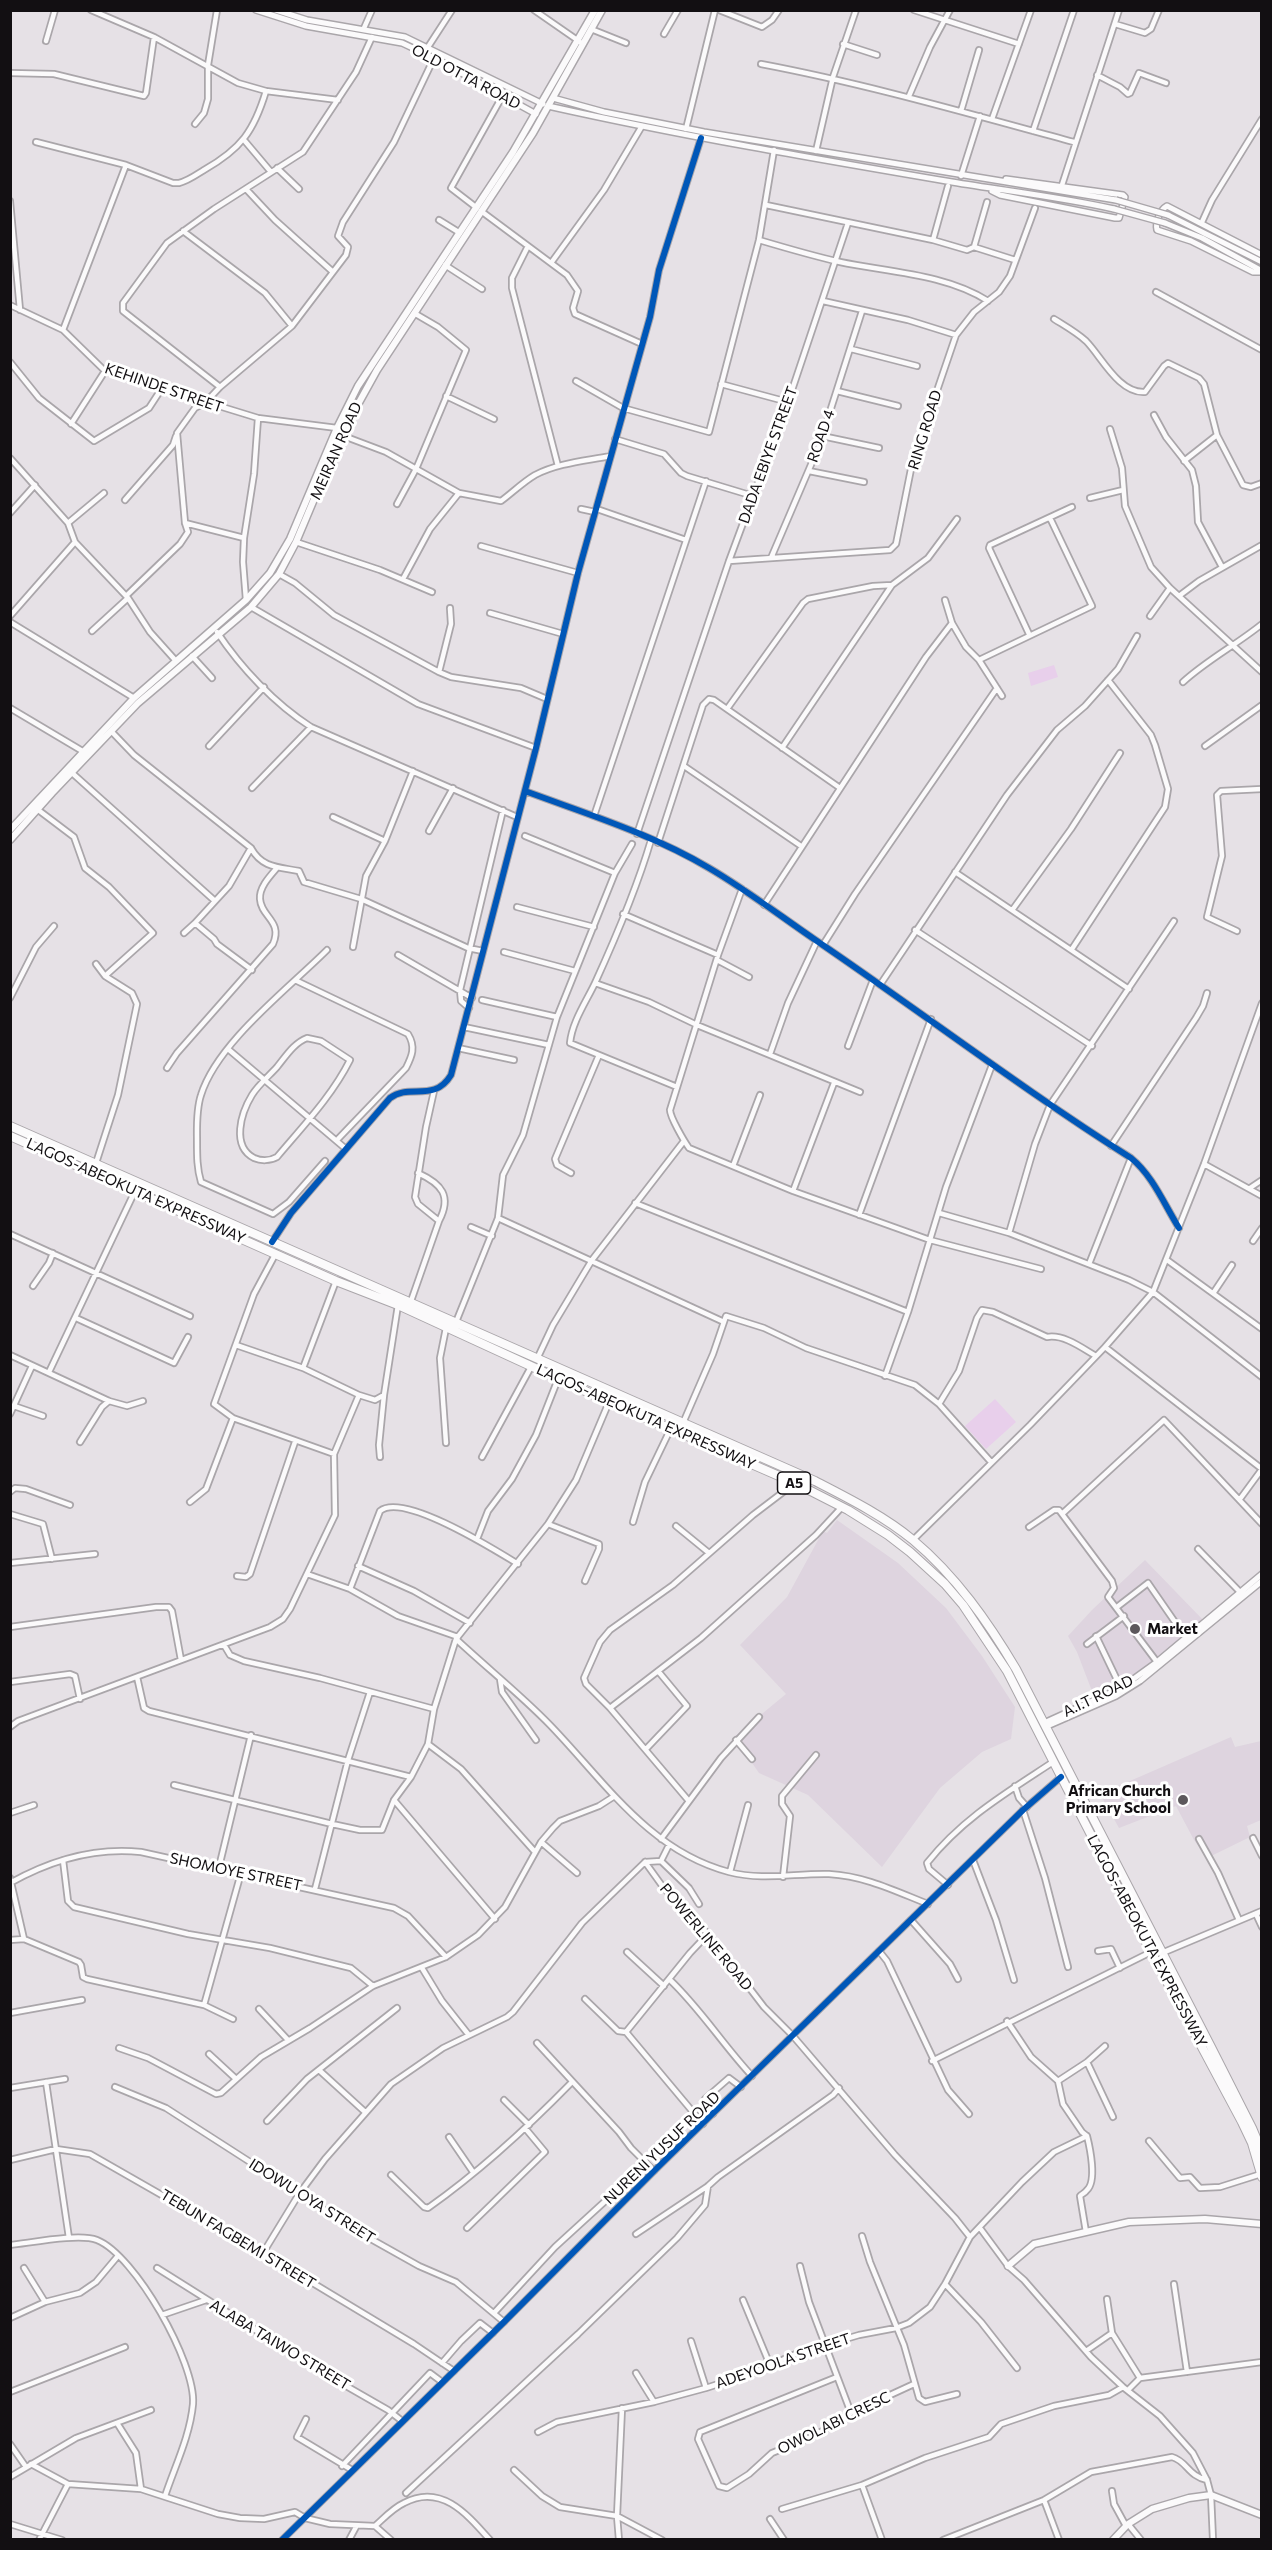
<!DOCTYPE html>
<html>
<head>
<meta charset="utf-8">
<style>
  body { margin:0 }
  #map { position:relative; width:1272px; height:2550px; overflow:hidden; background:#e6e1e6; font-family:Commissioner,sans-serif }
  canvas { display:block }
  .frame { position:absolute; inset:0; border:12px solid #120f12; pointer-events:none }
</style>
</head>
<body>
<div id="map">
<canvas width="1272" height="2550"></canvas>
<div class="frame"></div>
</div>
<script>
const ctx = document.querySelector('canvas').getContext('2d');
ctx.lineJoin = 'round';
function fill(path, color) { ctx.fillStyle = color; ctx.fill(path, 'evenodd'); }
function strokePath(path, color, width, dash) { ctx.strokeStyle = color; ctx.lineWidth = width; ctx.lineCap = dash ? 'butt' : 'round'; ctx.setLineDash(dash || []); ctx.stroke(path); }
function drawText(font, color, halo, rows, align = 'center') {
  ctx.font = font + ' Commissioner,sans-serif'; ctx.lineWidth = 6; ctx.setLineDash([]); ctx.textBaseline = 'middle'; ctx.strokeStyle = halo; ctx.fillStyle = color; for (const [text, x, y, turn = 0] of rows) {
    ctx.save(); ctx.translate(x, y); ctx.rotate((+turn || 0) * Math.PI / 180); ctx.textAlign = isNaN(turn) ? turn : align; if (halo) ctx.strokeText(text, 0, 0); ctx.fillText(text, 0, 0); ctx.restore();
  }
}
fill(new Path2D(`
  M837 1520 898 1563 946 1608 982 1656 1015 1707 1011 1739 982 1752 940 1788 882 1867 808 1795 759 1773 734 1737 786 1694 740 1645 787 1597 823 1531 827 1533Z
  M1145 1560 1205 1622 1121 1686 1095 1699 1077 1652 1068 1636 1092 1610Z
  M1231 1737 1235 1747 1261 1741V1820L1247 1826 1250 1837 1207 1858 1194 1840 1176 1806 1119 1828 1100 1794Z`), '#ded4df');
fill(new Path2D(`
  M1054 665 1058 677 1031 686 1028 673Z
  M995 1399 1016 1422 986 1449 965 1426Z`), '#e8cfeb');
const minor = new Path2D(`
  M91 10 154 37 238 83 266 91 338 100
  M534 10 583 44
  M719 10 762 27 772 20 779 10
  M914 10 1019 44
  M1115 24 1145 33 1151 29 1159 10
  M364 28 372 10
  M591 29 626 43
  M664 34 678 10
  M46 41 55 10
  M843 44 877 55
  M428 47 452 10
  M761 64C867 84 970 114 1074 142
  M10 73 54 74 144 96 146 93 154 37
  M1097 75 1120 87 1128 94 1130 93 1139 73 1166 83
  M909 96 930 47 950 10
  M961 111 979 50
  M992 119 1031 10
  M195 124 204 113 208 99V65L217 10
  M686 129 715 10
  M1033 131 1074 10
  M244 140 271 172
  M36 142 126 165 173 183H179C188 181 196 175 204 170 241 149 254 131 266 91
  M816 151 833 77 856 10
  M277 168 299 189
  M961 176 980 116
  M1062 185 1119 10
  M246 189 275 220 333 272
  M10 201 20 310
  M766 205 933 240 967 250 974 247 1015 260
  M477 208 451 188 503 95
  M481 211 567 275 578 291 573 308 575 314 642 344
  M439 220 460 233
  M1202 222 1212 200 1262 119
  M183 231 265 293 292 326
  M759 240C786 248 813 256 840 262 888 272 946 274 988 301
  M933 240 948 186
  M528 246 512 278V288L558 466
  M974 247 987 202
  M551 263 604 190 642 126
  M445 265 482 289
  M1156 292 1262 350
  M823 301 908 320 956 335
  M10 305 63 330 105 371 258 418 337 428
  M1054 319C1065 326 1076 332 1086 341 1101 356 1119 394 1145 392L1164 366 1168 363 1199 378 1204 384 1217 435 1243 485 1251 487 1262 483
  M63 330 126 165
  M851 349 917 366
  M10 362 39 398 94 441 149 408 162 388
  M576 381 623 408 709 432 759 240 774 150
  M721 384 788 402
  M220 387 123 311V303L167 243 214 209 303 152 356 72 372 37
  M837 391 898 406
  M446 396 494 419
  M1154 415 1166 437 1192 470 1196 486 1198 522 1222 567
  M71 424 105 371
  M1110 429 1122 468 1125 506 1151 567 1170 588 1262 672
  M341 435 386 452 459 493 501 501C512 493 523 482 535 475 558 463 585 461 610 456
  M822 436 879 448
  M615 439 664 454 681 473 687 476 753 496
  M10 458 68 523 75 542 128 598 150 632 176 661
  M1184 461 1217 435
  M809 471 864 482
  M1090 498 1123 490
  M125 500 173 445 176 436
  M397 504 416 469 466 350 438 327 414 313
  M581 509 595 512
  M597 509 686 540
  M10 513 35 485
  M68 523 104 493
  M185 523 244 538
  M296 542 380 570 432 592
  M481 546 578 573
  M771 558 819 446 862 311
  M729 561 890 550 896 544 912 464 956 335 974 312 999 292 1010 276 1035 208
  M279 574 295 583 334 615 439 672 451 677 521 688 547 699
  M403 579 430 529 459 493
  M126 596 180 544 188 532 185 523 177 433 195 408 205 403 220 387 292 326 346 255 348 247 338 236 343 222 394 142 434 58
  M1179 596 1199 581 1262 545
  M246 600 243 562 244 538 254 474 258 418
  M945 600 952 623 966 647 979 660 1002 696
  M251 607 418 704 536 748
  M490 613 563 634
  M10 616 75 542
  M1150 616 1170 588
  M10 622 134 698
  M92 631 128 598
  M217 632C241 668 275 704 311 727L517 817
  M1029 634 989 548 990 545 1072 507
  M192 656 212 678
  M979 660 1092 606 1050 518
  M439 672 451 624 450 608
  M1183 682C1207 660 1236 645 1262 624
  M10 708 84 752
  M727 709 803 603 808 599 873 586 892 585
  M111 731 134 755 251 848C262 868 278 867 299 871L304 882 361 899 468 948 483 951
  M209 746 264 687
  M1205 746 1262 705
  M782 748 892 585 928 558 957 519
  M684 766 801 846
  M71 772 215 901
  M252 788 311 727
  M525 791C587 814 652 834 709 868 745 889 779 915 814 939 920 1011 1022 1089 1131 1158 1153 1176 1164 1204 1179 1228
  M37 809 74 837 85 868 109 887 153 933 105 976
  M594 816 706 481
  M333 817 385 841
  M429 831 453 788
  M637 834 729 561 788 402 848 223
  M651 840C637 888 616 937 595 983 586 1002 572 1022 570 1043L677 1087
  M658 843 703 705 709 699 714 700 840 788
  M955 872 1129 989
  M615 873 632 844
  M742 889 718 955 670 1110C670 1117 684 1141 689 1148L793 1191 930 1240 1041 1269
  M764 905 926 657 952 623
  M517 907 594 927
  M1013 909 1071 829 1120 753
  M623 914 718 955
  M195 923 229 886 251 848
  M915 930 1092 1046
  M1237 931 1207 917 1222 856 1217 795 1221 791 1262 789
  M184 933 195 923 214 939 217 944 252 970
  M823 945 855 894 997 688
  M353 947 366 876 385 841 413 771
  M1072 949 1165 807 1168 789 1155 745 1151 735 1108 680
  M504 952 575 971
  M398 955 472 998
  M717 960 749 977
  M297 981 408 1034C416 1047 412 1056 406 1068L337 1140
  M595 983 649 1002 697 1025 860 1092
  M880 985 1007 795 1057 730 1085 706 1118 669 1137 636
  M10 998 36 947 54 926
  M482 1000 557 1017 615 873 525 836
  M469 1008 461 1001 460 990 503 810
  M464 1027 549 1045
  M307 1038 321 1041 350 1060C332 1096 303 1126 277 1157 270 1161 261 1161 254 1158 231 1146 241 1113 252 1095 258 1085 269 1076 277 1067 286 1056 294 1043 307 1038Z
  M848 1046 873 980
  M458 1048 514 1060
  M228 1049 346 1149
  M770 1054 788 1003 817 941
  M167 1068 177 1053 273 944C283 921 261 917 260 899 259 888 269 877 276 869
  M1111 1146 1196 1018 1203 1006 1207 993
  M325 1161 289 1202 273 1214 201 1182C197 1169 197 1156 197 1141 197 1127 196 1110 201 1095 217 1043 288 989 327 950
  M96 1163 118 1095 137 1004 132 993 105 976 96 964
  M1204 1164 1262 1196
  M733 1166 760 1095
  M418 1173C442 1184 452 1196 439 1221
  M571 1173 557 1165 555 1159 599 1055
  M1250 1188 1262 1180
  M793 1191 834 1083
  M635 1203 908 1312
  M939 1213 1009 1233 1129 1280 1153 1292 1262 1377
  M859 1215 931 1019
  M498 1218 724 1322
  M471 1227 492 1236
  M1009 1233 1035 1144 1050 1105 1174 921
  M10 1234 190 1316
  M1253 1241 1262 1228
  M272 1242 291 1213 390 1098C410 1083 434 1103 451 1075L536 748 578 573 650 317 659 270 701 138
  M276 1253 254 1294 214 1404 233 1418 334 1454
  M1167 1260 1262 1329
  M1089 1264 1131 1158
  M33 1286 49 1263 53 1253
  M1214 1292 1232 1265
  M411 1301 439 1221 418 1204 415 1197 426 1127 434 1091
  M76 1318 174 1363 188 1337
  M456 1322 498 1218 503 1175 523 1135 557 1017
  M236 1345 303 1368 359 1395
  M1105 1347 1262 1469
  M10 1355 109 1401 127 1406 143 1401
  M537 1359 553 1325 592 1260 684 1141
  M303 1368 336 1281
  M49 1372 135 1191
  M885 1376 908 1312 946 1187 992 1065
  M939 1404 959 1371 977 1318 982 1310 993 1312 1047 1337C1064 1334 1082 1348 1096 1356
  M14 1406 43 1416
  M10 1414 32 1366
  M683 1423 713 1354 726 1316 764 1328 806 1348 915 1385 939 1404 991 1462
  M80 1442 102 1407 109 1401
  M446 1443 440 1358 446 1328
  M380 1457 379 1445 384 1395
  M482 1457 531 1367
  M10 1492 15 1488 26 1489 70 1505
  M1240 1499 1262 1469
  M190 1502 206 1489 233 1418
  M10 1514 43 1524 52 1559
  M1062 1514 1164 1420 1262 1524
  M633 1522 645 1482 671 1428
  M548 1524 599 1544V1549L585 1581
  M676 1526 709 1553
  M1029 1527 1054 1510H1059L1112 1581 1114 1588 1108 1597 1157 1662
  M477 1539 488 1511 512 1479 536 1435 558 1379
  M913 1540 1030 1425 1105 1347 1153 1292 1204 1164 1262 1003
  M1198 1549 1240 1592
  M10 1563 95 1554
  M358 1566 414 1591 470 1623
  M307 1574 350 1589 398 1616 458 1637
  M237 1576 246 1577 250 1574 295 1442
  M350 1589 380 1511C403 1492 495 1550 518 1564
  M1117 1607 1148 1583 1186 1638
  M10 1627 156 1607H169L172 1611 181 1660
  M1096 1636 1121 1688
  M456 1639C487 1668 521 1695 550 1725 605 1782 649 1851 729 1872 763 1881 795 1873 829 1874 865 1876 895 1891 928 1904
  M1087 1644 1124 1616
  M224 1645 230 1655 244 1661 320 1678 434 1709
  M137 1677 144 1708 149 1711 411 1777
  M500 1679 502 1692 536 1740
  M10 1682 70 1674 75 1676 80 1699
  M610 1708 701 1638 816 1535 842 1507
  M10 1727 18 1721 270 1627 283 1619 290 1609 335 1515 334 1454 359 1395 375 1400 384 1395 398 1305
  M736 1740 752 1759
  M428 1744 461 1769 535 1852
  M646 1749 687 1706 658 1671
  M174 1785 332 1824 360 1830H382L394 1800 411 1777 428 1744 434 1709 456 1639 548 1524 576 1480 609 1402
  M1015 1786 1019 1798 1027 1807
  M394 1800 495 1919
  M688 1800 610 1708 586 1684 584 1678 600 1642 610 1630 673 1585 753 1515 795 1483
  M1023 1810 1045 1878 1068 1967
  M10 1813 34 1805
  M1253 1838 1262 1856
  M661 1839 721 1758 759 1717
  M1199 1839 1218 1873 1239 1920
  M541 1842 577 1873
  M63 1860 68 1901 74 1907 188 1934 270 1948 351 1968 373 1986
  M973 1860 996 1920 1014 1980
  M661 1861 689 1888 699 1904
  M645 1862 661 1861 669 1845
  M219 1867 251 1735
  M730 1872 748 1805
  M783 1877 790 1816 782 1804V1796L816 1755
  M10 1878 24 1939
  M10 1883C51 1860 94 1847 141 1852L394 1908 408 1916 446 1957
  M948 1885 929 1869 927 1863C963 1818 1006 1793 1053 1762
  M315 1889 348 1760 370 1692
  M1256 1914 1262 1927
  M911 1920 950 1964 958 1979
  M10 1940 24 1939 79 1962 81 1965 83 1977 87 1979 204 2005 233 2019
  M879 1951 887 1961 948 2090 969 2114
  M1098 1951 1111 1949 1120 1968
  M627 1952 664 1986
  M422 1968 442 2001 468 2034
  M669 1979C700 2008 723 2045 752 2076
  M585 1999 618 2031 626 2032 690 1953 708 1934
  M204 2005 241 1873
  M259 2009 288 2040
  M10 2013 82 2000
  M1007 2021 1031 2057 1058 2081 1063 2104 1082 2132 1087 2136C1090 2148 1097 2181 1087 2190 1085 2193 1082 2194 1080 2196L1086 2232
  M626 2032 703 2124
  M537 2043 619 2132 631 2148 654 2171
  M119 2048 148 2058 216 2094 221 2093 261 2057 310 2028 373 1986 446 1957 478 1935 505 1907 541 1842 553 1828 560 1821 599 1806 613 1797
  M209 2054 235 2078
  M932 2061 1151 1952
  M1087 2062 1113 2117
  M319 2070 365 2112
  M1058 2081 1087 2062 1105 2046
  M46 2082 69 2238
  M115 2087 166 2108 362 2234 419 2266 456 2282 504 2322
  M10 2088 65 2079
  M504 2100 529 2125
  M713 2114 705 2106V2099L729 2078 741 2087
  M267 2121 307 2079 397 2008
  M449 2137 473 2172
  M1149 2141 1180 2178 1190 2177 1200 2188 1220 2187 1261 2174
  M10 2160 56 2149 90 2154 263 2253 414 2344 454 2371
  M391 2175 424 2207 428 2208C479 2172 529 2126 572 2082
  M467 2228 545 2152 525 2128
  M980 2228 1008 2266 1024 2280 1091 2357 1123 2387 1160 2416 1193 2453 1207 2480 1211 2495 1213 2540
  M636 2234 708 2186 718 2177 833 2095 839 2088
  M862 2236 870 2262 904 2345 919 2398 925 2402 957 2394
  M970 2237 1022 2182 1054 2152 1087 2136
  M10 2245C30 2243 79 2233 97 2240 135 2255 196 2363 193 2404 190 2436 175 2466 165 2496
  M263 2253 299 2194 325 2159 391 2084 443 2048 507 2017 513 2012 582 1923 645 1862
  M800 2266 809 2302 851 2413
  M24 2268 45 2302
  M157 2268 327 2375 388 2410 402 2421
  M945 2284 981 2322 1017 2368
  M1174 2284 1187 2372
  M1107 2299 1112 2333 1140 2378
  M743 2300 770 2365
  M494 2313 555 2247 625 2183 645 2161
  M162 2315 206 2300
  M10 2318 45 2302 80 2293 96 2282 117 2257
  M691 2341 706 2388
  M1086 2351 1112 2333
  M442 2363 461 2341 480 2323 493 2333
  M636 2373 654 2402
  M837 2377 700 2432 698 2439 719 2486 727 2488 749 2474 772 2453 816 2435 851 2413 914 2384
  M1128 2390 1140 2378 1262 2362
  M10 2392 125 2347
  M306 2419 297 2437 352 2470
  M117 2423 136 2453 141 2489
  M538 2432 557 2422 654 2402 706 2388 755 2372 798 2353 859 2335 896 2328 909 2323 930 2307 945 2284 970 2237 955 2218 895 2155 793 2036 764 2007 708 1934 663 1887 645 1862
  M10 2444 26 2467
  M31 2464 68 2484 141 2489 218 2514 240 2518 264 2519 295 2512 305 2518 330 2524 375 2526 391 2540
  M342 2466 430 2373 442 2382
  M514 2470 542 2496 560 2507 617 2516 662 2540
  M10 2477 76 2438 151 2410
  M862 2485 882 2540
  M1112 2491 1114 2504 1126 2526
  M406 2493 578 2334 677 2238 705 2205 708 2186
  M1044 2500 1059 2540
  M782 2509 862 2485 925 2458 989 2437 1001 2424 1054 2406 1109 2395 1123 2387
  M770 2519 784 2540
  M10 2524 62 2540
  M1128 2524 1141 2540
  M375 2526C384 2518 393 2508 404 2503 441 2483 467 2514 490 2540
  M39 2540 68 2484
  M349 2540 356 2527
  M619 2540 617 2516 622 2408
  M943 2540 1044 2500 1091 2472 1172 2457C1187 2461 1188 2476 1207 2480`);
const tertiary = new Path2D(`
  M256 10 306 26 402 43 434 58 536 114
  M276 10 307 20 405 37 543 104
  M553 98 604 112 704 132 1116 200
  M548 106C682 136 817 159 952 182 1006 191 1060 197 1114 209
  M992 191 1000 195 1115 218H1119L1125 197 1123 195 1006 179
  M1168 215 1262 262
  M1165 223 1202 238 1262 271
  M1262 255 1167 206C1160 210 1155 222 1157 230L1191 241 1253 272H1262
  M1044 1723 1121 1688 1157 1662 1262 1574
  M1045 1727 1116 1696 1140 1681 1262 1581
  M1162 1953 1262 1911
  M282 2540 504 2322 654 2171 1023 1810 1061 1777`);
const secondary = new Path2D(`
  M10 830 134 698 246 600 270 573 290 539 337 428 358 386 513 152 595 10
  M10 840 52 793 138 703 251 607 279 574 296 542 341 435 377 370 533 133 602 10
  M1008 2266 1034 2244 1129 2222 1205 2219 1262 2224
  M1113 2540 1128 2524 1152 2509 1189 2498 1211 2495 1262 2515`);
const trunk = new Path2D(`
  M10 1126 815 1481C848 1498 884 1516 913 1540 956 1576 988 1622 1016 1669L1211 2047 1252 2128 1262 2152
  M10 1136 336 1281 398 1305 609 1402 795 1483 848 1510 888 1535 910 1552 945 1584 963 1605 1007 1671 1151 1952 1242 2122 1252 2143 1262 2177`);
strokePath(minor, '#aaa6aa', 8);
strokePath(tertiary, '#aaa6aa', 8);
strokePath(secondary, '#aaa6aa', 9);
strokePath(trunk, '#aaa6aa', 10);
strokePath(minor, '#fbfafb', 4.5);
strokePath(tertiary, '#fbfafb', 5);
strokePath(secondary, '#fbfafb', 6);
strokePath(trunk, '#fbfafb', 8);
const tertiaryBridge = new Path2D(`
  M1116 200 1168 215
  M1114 209 1165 223`);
strokePath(tertiaryBridge, '#aaa6aa', 8, []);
strokePath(tertiaryBridge, '#fbfafb', 5);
strokePath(new Path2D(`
  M525 791C587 814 652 834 709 868 745 889 779 915 814 939 920 1011 1022 1089 1131 1158 1153 1176 1164 1204 1179 1228
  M272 1242 291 1213 390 1098C410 1083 434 1103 451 1075L536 748 578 573 650 317 659 270 701 138
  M282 2540 504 2322 654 2171 1023 1810 1061 1777`), '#0057b8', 6);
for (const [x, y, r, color] of [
  [1135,1629,6,"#5c585c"],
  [1183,1800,6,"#5c585c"]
]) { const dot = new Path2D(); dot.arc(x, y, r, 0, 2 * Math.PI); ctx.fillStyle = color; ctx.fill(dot); strokePath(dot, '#fff', 2); }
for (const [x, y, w] of [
  [794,1483,33]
]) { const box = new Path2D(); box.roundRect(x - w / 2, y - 11, w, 22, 4.5); ctx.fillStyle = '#fff'; ctx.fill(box); strokePath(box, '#120f12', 1.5); }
drawText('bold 14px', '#120f12', null, [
  ["A5",794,1483]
]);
drawText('15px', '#120f12', '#fff', [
  ["OLD OTTA ROAD",466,77,28],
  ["KEHINDE STREET",164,388,19],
  ["RING ROAD",925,430,-73],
  ["ROAD 4",821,436,-71],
  ["MEIRAN ROAD",336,451,-66],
  ["DADA EBIYE STREET",768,455,-70],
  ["LAGOS-ABEOKUTA EXPRESSWAY",136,1191,24],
  ["LAGOS-ABEOKUTA EXPRESSWAY",646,1417,24],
  ["A.I.T ROAD",1098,1696,-26],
  ["SHOMOYE STREET",236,1872,12],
  ["POWERLINE ROAD",706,1937,50],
  ["LAGOS-ABEOKUTA EXPRESSWAY",1147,1941,62],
  ["NURENI YUSUF ROAD",662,2148,-44],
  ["IDOWU OYA STREET",312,2201,32],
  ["TEBUN FAGBEMI STREET",238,2239,31],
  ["ALABA TAIWO STREET",280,2345,31],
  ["ADEYOOLA STREET",783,2361,-19],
  ["OWOLABI CRESC",834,2423,-26]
]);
drawText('bold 15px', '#120f12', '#fff', [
  ["Market",1147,1629],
  ["African Church",1171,1791,"right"],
  ["Primary School",1171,1808,"right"]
], 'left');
</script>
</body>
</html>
